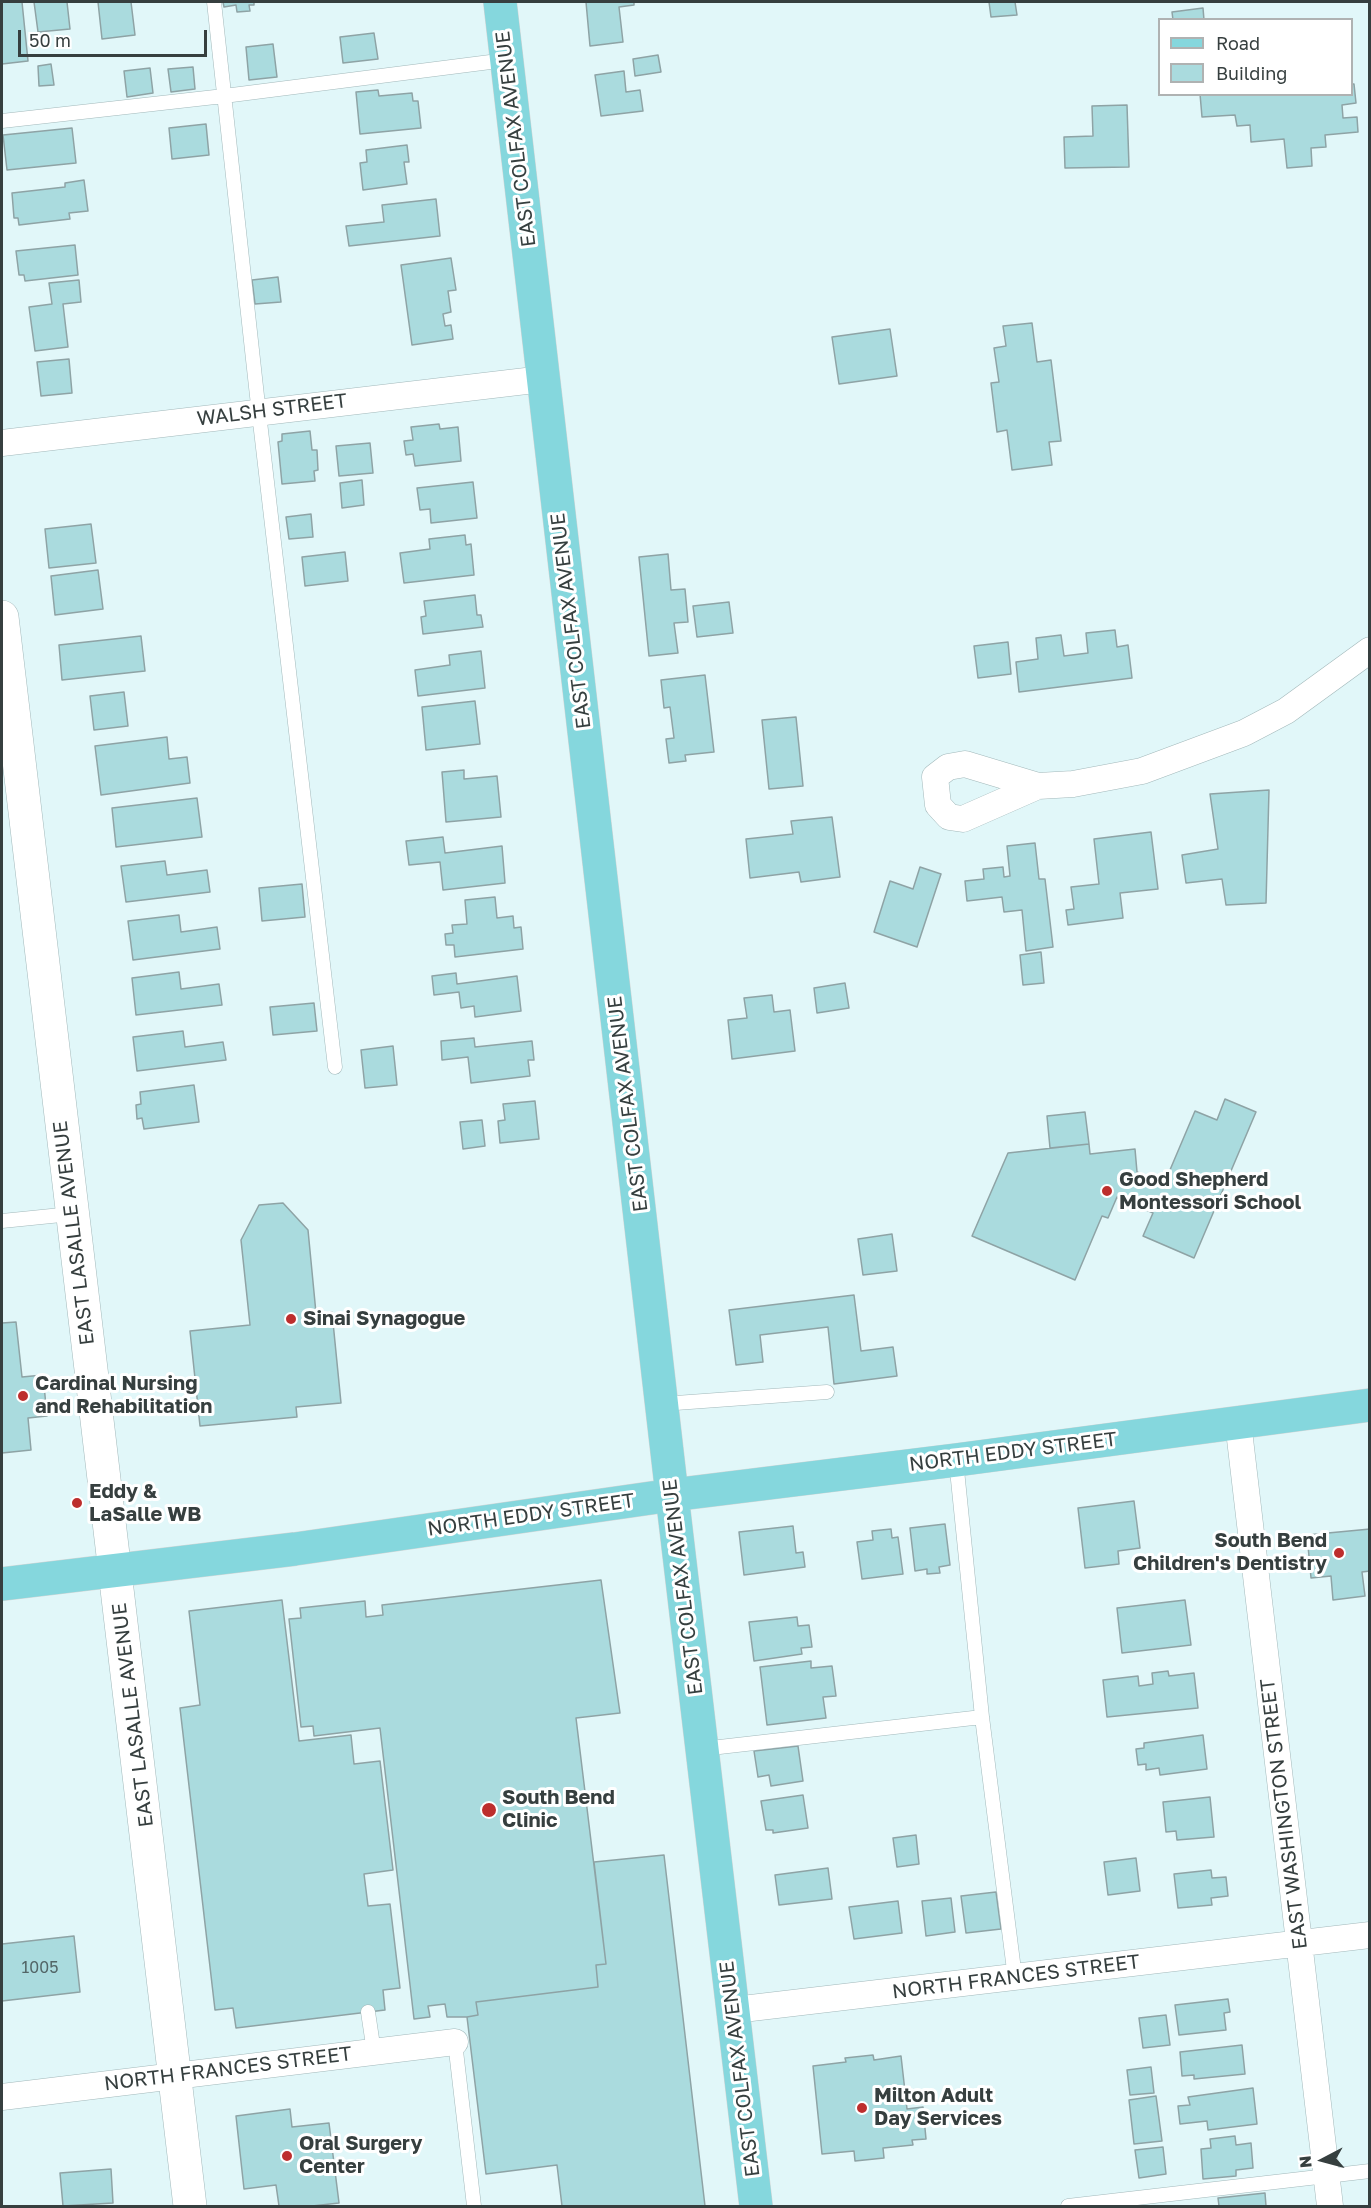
<!DOCTYPE html>
<html>
<head>
<meta charset="utf-8">
<style>
  body { margin:0 }
  #map { position:relative; width:1371px; height:2208px; overflow:hidden; background:#e1f7f9; font-family:"Golos Text",sans-serif }
  canvas { display:block }
  .frame { position:absolute; inset:0; border:3px solid #363f3f; pointer-events:none }
  .legend { position:absolute; left:1158px; top:18px; width:195px; height:78px; box-sizing:border-box; background:#fff; border:2px solid #afb2b2; margin:0; padding:8px 10px; list-style:none; font-size:18px; color:#363f3f }
  .legend li { display:flex; align-items:center; gap:12px; height:30px }
  .legend b { width:30px; border:2px solid #afb2b2 }
  .north { position:absolute; left:1293px; top:2130px; width:60px; height:60px; -webkit-text-stroke:4px #fff; paint-order:stroke; rotate:264deg; font-size:16px; font-weight:700; line-height:24px; text-align:center; color:#363f3f }
  .north::after { content:''; display:block; margin:auto; width:21px; height:27px; background:#363f3f; clip-path:polygon(50% 0,100% 100%,50% 72%,0 100%) }
  .scale { position:absolute; left:18px; top:30px; width:189px; height:27px; box-sizing:border-box; border:3px solid #363f3f; border-top:0; padding-left:8px; font-size:18px; line-height:21px; white-space:nowrap; color:#363f3f; -webkit-text-stroke:4px #fff; paint-order:stroke }
</style>
</head>
<body>
<div id="map">
<canvas width="1371" height="2208"></canvas>
<div class="frame"></div>
<ul class="legend">
<li><b style="height:8px;background:#85d7dd"></b>Road</li>
<li><b style="height:16px;background:#aadbde"></b>Building</li>
</ul>
<div class="north">N</div>
<div class="scale">50 m</div>
</div>
<script>
const ctx = document.querySelector('canvas').getContext('2d');
ctx.lineJoin = 'round';
function fill(path, color) { ctx.fillStyle = color; ctx.fill(path, 'evenodd'); }
function strokePath(path, color, width, dash) { ctx.strokeStyle = color; ctx.lineWidth = width; ctx.lineCap = dash ? 'butt' : 'round'; ctx.setLineDash(dash || []); ctx.stroke(path); }
function drawText(font, color, halo, rows, align = 'center') {
  ctx.font = font + ' "Golos Text",sans-serif'; ctx.lineWidth = 6; ctx.setLineDash([]); ctx.textBaseline = 'middle'; ctx.strokeStyle = halo; ctx.fillStyle = color; for (const [text, x, y, turn = 0] of rows) {
    ctx.save(); ctx.translate(x, y); ctx.rotate((+turn || 0) * Math.PI / 180); ctx.textAlign = isNaN(turn) ? turn : align; if (halo) ctx.strokeText(text, 0, 0); ctx.fillText(text, 0, 0); ctx.restore();
  }
}
const building = new Path2D(`
  M2 2H22L28 61 2 64Z
  M34 2H67L70 29 38 32Z
  M98 2H131L135 35 102 39Z
  M223 2H254V5H249L250 11 237 12 236 5 224 7Z
  M586 2H634V5L619 7 623 42 590 46Z
  M989 2H1015L1017 15 991 17Z
  M1203 8 1204 20H1173L1172 12Z
  M374 33 378 59 343 63 340 37Z
  M273 44 277 77 249 80 246 47Z
  M658 55 661 72 635 76 633 59Z
  M51 64 54 85 39 86 38 66Z
  M193 67 195 89 171 92 168 69Z
  M150 68 153 93 127 97 124 71Z
  M624 71 626 92 640 90 643 111 601 116 595 75Z
  M1352 84H1354L1356 103 1342 105 1343 118 1357 117 1358 132 1325 135 1326 147 1311 148 1312 166 1287 168 1284 139 1251 142 1250 125 1237 126 1235 115 1202 117 1200 94H1352Z
  M378 90 379 96 412 93 413 101H418L421 128 360 134 356 92Z
  M1127 105 1129 167 1065 168 1064 137 1093 136 1092 106Z
  M206 124 209 155 172 159 169 128Z
  M72 128 76 163 7 170 3 135Z
  M407 145 409 162H404L407 184 363 190 360 163 367 162 366 150Z
  M84 180 88 211 69 213 70 219 19 225 18 218H14L12 193 65 187V183Z
  M436 199 440 236 349 246 346 226 384 222 382 205Z
  M75 245 78 275 25 281 24 275H19L16 251Z
  M451 258 456 290 448 291 451 312 443 314 445 326 451 325 453 339 412 345 401 265Z
  M278 277 281 302 255 304 252 280Z
  M79 280 81 302 63 304 68 347 35 351 29 307 52 304 49 283Z
  M1032 323 1037 362 1051 360 1061 441 1049 442 1052 465 1012 470 1007 430 997 432 991 383 999 382 994 348 1006 346 1003 326Z
  M890 329 897 376 839 384 832 337Z
  M69 359 72 393 41 396 37 362Z
  M439 424 440 429 458 427 461 461 415 466 413 454 406 455 404 441 413 440 411 427Z
  M310 431 312 450H317L318 470 314 471 315 481 282 484 278 442 282 441V434Z
  M370 443 373 473 339 476 336 446Z
  M362 480 364 505 342 508 340 483Z
  M473 482 477 518 431 523 430 509 420 510 417 488Z
  M311 514 313 537 289 539 286 517Z
  M91 524 96 563 49 568 45 529Z
  M465 535 466 545 471 544 474 575 404 583 400 553 430 549 429 539Z
  M345 552 348 581 305 586 302 557Z
  M668 554 671 590 685 589 688 622 674 623 678 653 649 656 639 557Z
  M98 570 103 609 55 615 51 576Z
  M475 595 477 615H481L483 627 423 634 421 617 426 616 424 601Z
  M729 602 733 633 697 637 693 606Z
  M1115 630 1117 647 1128 645 1132 678 1019 692 1016 662 1038 659 1036 638 1061 635 1064 656 1088 653 1086 633Z
  M141 636 145 671 62 680 59 645Z
  M1008 642 1011 674 978 678 974 646Z
  M481 651 485 688 418 696 415 670 450 665 449 655Z
  M705 675 714 752 685 755 686 761 669 763 666 739 674 738 670 707 664 708 661 680Z
  M124 692 128 726 94 730 90 696Z
  M475 701 480 744 426 750 422 707Z
  M796 717 803 786 769 789 762 720Z
  M167 737 169 759 187 757 190 783 101 795 95 746Z
  M464 770V779L497 776 501 817 446 822 442 772Z
  M1269 790 1266 903 1226 905 1222 879 1186 883 1182 855 1218 849 1210 794Z
  M197 798 202 837 116 847 112 808Z
  M832 817 840 877 801 882 799 872 750 878 746 839 793 834 791 821Z
  M1151 832 1158 889 1120 893 1123 918 1068 925 1066 910 1074 909 1071 887 1099 884 1094 839Z
  M443 837 445 853 502 846 505 883 443 890 440 862 409 865 406 841Z
  M1035 843 1039 879H1045L1053 947 1026 951 1022 910 1004 912 1002 897 967 901 965 881 984 879 983 869 1003 867 1004 877 1010 876 1007 846Z
  M165 861 167 875 207 870 210 892 126 902 121 866Z
  M920 867 941 874 917 947 874 932 890 881 913 889Z
  M302 884 305 917 262 921 259 888Z
  M495 897 497 918 513 916 514 928 521 927 523 949 455 957 454 945H446L445 934 453 933 452 925 467 924 465 900Z
  M179 915 181 932 217 927 220 949 133 960 128 921Z
  M1041 952 1044 983 1023 985 1020 955Z
  M179 972 181 989 219 984 222 1005 136 1015 132 978Z
  M456 973 457 984 517 976 521 1011 475 1017 474 1006 461 1008 459 992 434 995 432 976Z
  M845 983 849 1008 817 1013 814 988Z
  M772 995 774 1012 790 1010 795 1051 732 1059 728 1020 747 1018 744 998Z
  M314 1003 317 1031 273 1035 270 1007Z
  M183 1031 185 1047 223 1042 226 1060 137 1071 133 1037Z
  M474 1038 475 1047 532 1041 534 1060H528L530 1076 471 1083 468 1057 442 1060 441 1041Z
  M393 1046 397 1085 365 1088 361 1050Z
  M194 1085 199 1122 144 1129 142 1118 137 1119 136 1105 141 1104 140 1092Z
  M1225 1099 1256 1112 1194 1258 1143 1236 1153 1213 1117 1197 1108 1218 1102 1216 1075 1280 972 1236 1008 1153 1089 1144 1090 1154 1135 1149 1137 1172 1164 1184 1195 1111 1217 1120Z
  M535 1101 539 1139 500 1143 498 1121 505 1120 503 1104Z
  M1085 1112 1089 1144 1050 1148 1047 1116Z
  M482 1120 485 1146 463 1149 460 1122Z
  M283 1203 308 1230 316 1313 332 1312 341 1403 296 1407 297 1417 200 1426 190 1331 250 1325 241 1240 259 1205Z
  M892 1234 897 1271 863 1275 858 1239Z
  M854 1295 861 1351 893 1347 897 1376 834 1384 828 1327 760 1335 763 1362 736 1365 729 1310Z
  M16 1322 22 1377 43 1375 47 1416 28 1418 31 1450 2 1453V1323Z
  M1134 1501 1140 1548 1118 1551 1119 1564 1085 1568 1078 1508Z
  M945 1524 950 1565 939 1567 940 1573 927 1574V1569L915 1571 910 1528Z
  M793 1526 796 1553 803 1552 805 1567 744 1575 739 1532Z
  M891 1529 892 1538 898 1537 903 1574 862 1579 857 1542 873 1540 872 1531Z
  M1370 1529V1571L1362 1572 1365 1596 1333 1600 1331 1576 1311 1578 1307 1535Z
  M601 1580 620 1713 576 1718 606 1964 596 1965 598 1987 476 2002 478 2015 467 2017H447L445 2004 428 2006 430 2017 414 2019 380 1728 314 1736 313 1726 301 1727 289 1619 301 1618 300 1608 365 1601 366 1617 383 1615 382 1605Z
  M282 1600 299 1741 351 1735 354 1764 380 1761 393 1870 364 1874 368 1906 390 1904 400 1988 383 1990 385 2010 236 2028 233 2008 215 2010 180 1708 200 1705 189 1611Z
  M1185 1600 1191 1645 1122 1653 1117 1608Z
  M797 1617 798 1626 809 1625 812 1647 801 1648 802 1654 754 1661 749 1622Z
  M811 1661V1668L832 1666 836 1696 823 1697 826 1718 767 1725 760 1667Z
  M1168 1671 1169 1676 1194 1673 1198 1708 1107 1717 1103 1680 1138 1676 1139 1686 1153 1684 1152 1673Z
  M1203 1735 1207 1769 1160 1775 1159 1768 1146 1770V1764L1138 1765 1136 1749 1144 1748V1743Z
  M798 1746 803 1781 771 1786 769 1775 758 1777 754 1751Z
  M803 1795 808 1828 773 1833V1830H766L761 1801Z
  M1210 1797 1214 1837 1177 1840 1176 1831 1166 1832 1163 1802Z
  M916 1835 919 1864 897 1867 893 1838Z
  M664 1855 705 2206H562L557 2165 486 2174 467 2017 478 2015 476 2002 598 1987 596 1965 606 1964 594 1862Z
  M1136 1858 1140 1891 1108 1895 1104 1862Z
  M828 1868 832 1899 779 1905 775 1875Z
  M1211 1870 1212 1878 1226 1877 1228 1896 1211 1898 1212 1905 1178 1908 1174 1874Z
  M996 1892 1001 1929 966 1933 961 1896Z
  M951 1898 955 1932 926 1936 922 1901Z
  M898 1901 902 1933 854 1939 849 1907Z
  M74 1936 80 1992 2 2001V1944Z
  M1228 1999 1230 2012 1224 2013 1226 2030 1179 2035 1175 2005Z
  M1166 2015 1170 2045 1143 2048 1139 2018Z
  M1242 2045 1245 2074 1194 2079V2075L1182 2076 1180 2052Z
  M873 2055 874 2060 901 2056 907 2109 923 2107 926 2139 912 2140 913 2145 883 2148 884 2158 855 2161 854 2151 822 2154 813 2066 846 2062 845 2058Z
  M1151 2067 1154 2093 1130 2095 1127 2070Z
  M1253 2088 1257 2124 1208 2130 1207 2121 1180 2124 1178 2106 1190 2105 1188 2097Z
  M1156 2096 1162 2141 1134 2144 1129 2100Z
  M290 2109 292 2127 329 2123 339 2203 312 2206H279L276 2185 244 2189 236 2116Z
  M1235 2136 1236 2145 1251 2143 1253 2168 1236 2170V2176L1203 2179 1201 2149 1211 2148 1210 2139Z
  M1163 2147 1166 2174 1139 2178 1135 2150Z
  M111 2169 113 2203 63 2206 60 2173Z
  M1265 2193 1266 2206H1219L1218 2198Z`);
fill(building, '#aadbde');
strokePath(building, '#8ea3a5', 1.5);
const service = new Path2D(`
  M214 2 257 396 335 1067
  M2 121 224 96 506 60
  M2 1221 71 1214
  M662 1404 827 1392
  M956 1460 982 1717 1015 1978
  M702 1749 982 1717
  M368 2012 374 2052
  M455 2042 474 2206
  M1068 2206 1370 2171`);
const minor = new Path2D(`
  M2 443 543 379
  M1038 786 965 764 948 767 935 777 938 805 949 817 963 819 1038 786 1073 784 1142 771 1244 733 1286 711 1370 650
  M1238 1422 1330 2206
  M734 2010 1370 1935
  M2 2097 455 2042`);
const tertiary = new Path2D(`
  M2 617 190 2206`);
const primary = new Path2D(`
  M500 2 672 1495 756 2206
  M2 1584 295 1549 672 1495 956 1460 1370 1405`);
strokePath(service, '#a2b8ba', 15);
strokePath(minor, '#a2b8ba', 27);
strokePath(tertiary, '#a2b8ba', 34);
strokePath(primary, '#d3d5d5', 34);
strokePath(service, '#fff', 14);
strokePath(minor, '#fff', 26);
strokePath(tertiary, '#fff', 33);
strokePath(primary, '#85d7dd', 33);
for (const [x, y, r, color] of [
  [1107,1191,6,"#bd2e2d"],
  [291,1319,6,"#bd2e2d"],
  [23,1396,6,"#bd2e2d"],
  [77,1503,6,"#bd2e2d"],
  [1339,1553,6,"#bd2e2d"],
  [489,1810,8,"#bd2e2d"],
  [862,2108,6,"#bd2e2d"],
  [287,2156,6,"#bd2e2d"]
]) { const dot = new Path2D(); dot.arc(x, y, r, 0, 2 * Math.PI); ctx.fillStyle = color; ctx.fill(dot); strokePath(dot, '#fff', 2); }
drawText('16px', '#536667', null, [
  ["1005",40,1968]
]);
drawText('20px', '#363f3f', '#fff', [
  ["EAST COLFAX AVENUE",516,139,-97],
  ["WALSH STREET",272,410,-7],
  ["EAST COLFAX AVENUE",571,621,-97],
  ["EAST COLFAX AVENUE",628,1104,-97],
  ["EAST LASALLE AVENUE",74,1233,-97],
  ["NORTH EDDY STREET",1013,1452,-7],
  ["NORTH EDDY STREET",531,1515,-8],
  ["EAST COLFAX AVENUE",683,1587,-97],
  ["EAST LASALLE AVENUE",133,1715,-97],
  ["EAST WASHINGTON STREET",1284,1814,-97],
  ["NORTH FRANCES STREET",1016,1977,-7],
  ["NORTH FRANCES STREET",228,2069,-7],
  ["EAST COLFAX AVENUE",740,2069,-97]
]);
drawText('bold 20px', '#363f3f', '#fff', [
  ["Good Shepherd",1119,1180],
  ["Montessori School",1119,1203],
  ["Sinai Synagogue",303,1319],
  ["Cardinal Nursing",35,1384],
  ["and Rehabilitation",35,1407],
  ["Eddy &",89,1492],
  ["LaSalle WB",89,1515],
  ["South Bend",1327,1541,"right"],
  ["Children's Dentistry",1327,1564,"right"],
  ["South Bend",502,1798],
  ["Clinic",502,1821],
  ["Milton Adult",874,2096],
  ["Day Services",874,2119],
  ["Oral Surgery",299,2144],
  ["Center",299,2167]
], 'left');
</script>
</body>
</html>
